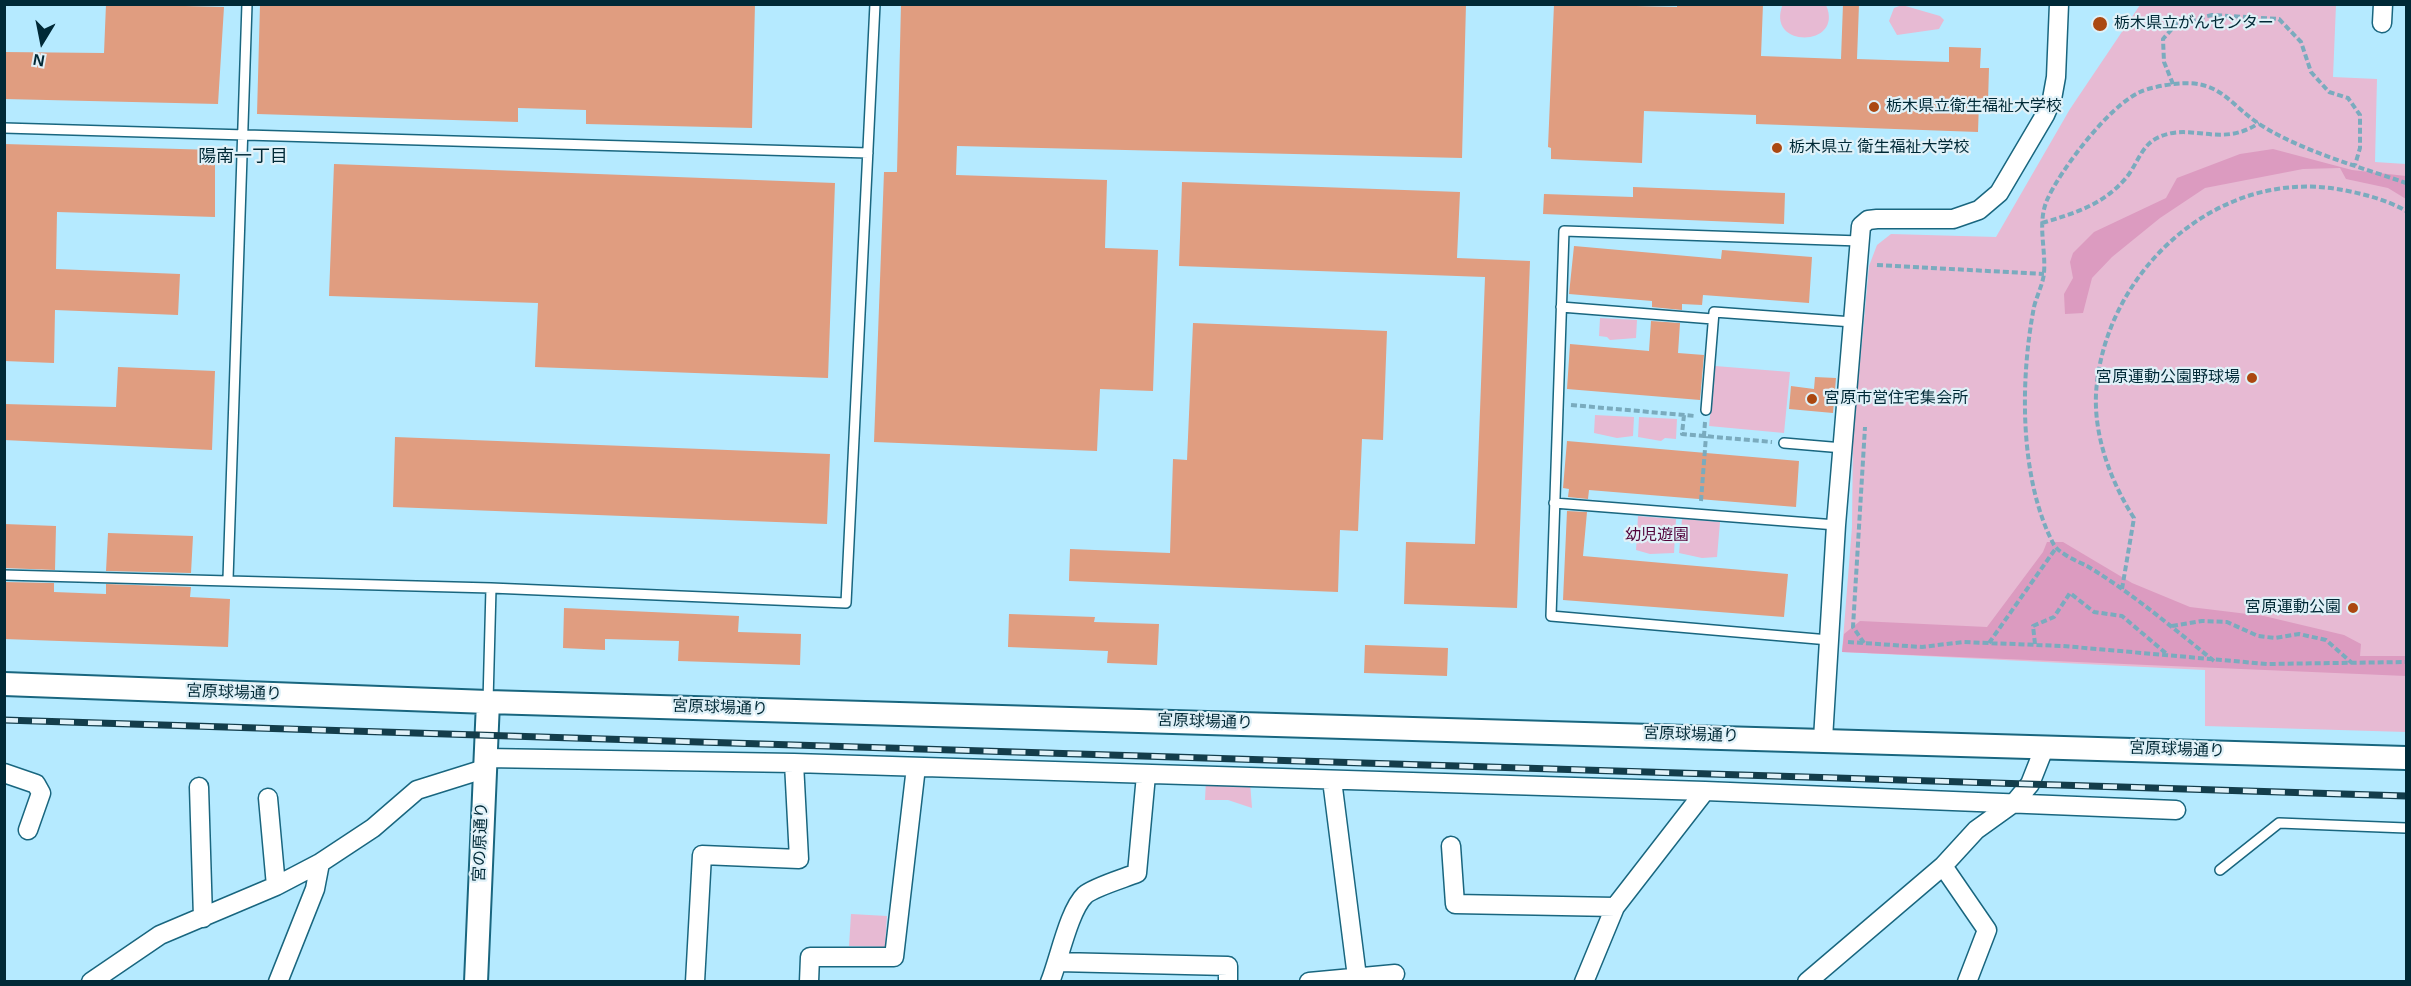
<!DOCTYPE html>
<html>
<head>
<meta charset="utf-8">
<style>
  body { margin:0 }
  #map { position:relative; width:2411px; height:986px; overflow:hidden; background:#b5eaff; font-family:Arial,sans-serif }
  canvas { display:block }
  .frame { position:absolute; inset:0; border:6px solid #002936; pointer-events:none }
  .north { position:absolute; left:12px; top:12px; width:60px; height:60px; -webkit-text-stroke:4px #e0f1f8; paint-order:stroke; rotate:190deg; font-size:16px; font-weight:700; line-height:24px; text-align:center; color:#002936 }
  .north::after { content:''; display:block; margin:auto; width:21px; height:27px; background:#002936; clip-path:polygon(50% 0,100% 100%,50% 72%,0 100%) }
</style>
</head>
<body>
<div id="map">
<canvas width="2411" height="986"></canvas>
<div class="frame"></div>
<div class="north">N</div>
</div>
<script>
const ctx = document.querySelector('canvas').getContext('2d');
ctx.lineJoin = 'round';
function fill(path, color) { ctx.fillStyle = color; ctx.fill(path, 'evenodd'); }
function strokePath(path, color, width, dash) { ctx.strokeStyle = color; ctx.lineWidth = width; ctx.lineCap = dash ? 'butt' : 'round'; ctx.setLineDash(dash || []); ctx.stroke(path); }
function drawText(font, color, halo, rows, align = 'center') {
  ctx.font = font + ' Arial,"Noto Sans JP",sans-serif'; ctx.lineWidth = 4.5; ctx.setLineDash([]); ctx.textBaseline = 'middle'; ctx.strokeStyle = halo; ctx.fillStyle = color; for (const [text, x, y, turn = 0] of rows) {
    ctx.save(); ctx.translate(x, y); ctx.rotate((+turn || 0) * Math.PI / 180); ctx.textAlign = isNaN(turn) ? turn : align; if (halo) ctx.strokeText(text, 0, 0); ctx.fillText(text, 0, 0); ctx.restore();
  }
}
fill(new Path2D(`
  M1783 4 1826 5C1845 48 1764 49 1783 4Z
  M1902 5 1940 16 1944 20 1939 29 1897 35 1889 21 1894 8Z
  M2140 5H2336L2333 77 2377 79 2375 162 2406 164V732L2205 726V670L1842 652 1852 527 1853 437 1869 266 1877 245 1891 234 1996 237 2070 109Z
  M1600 318 1637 320 1636 338 1610 340 1607 337 1599 336Z
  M1715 366 1790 372 1784 433 1709 426Z
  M1595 415 1634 417 1633 436 1617 438 1594 433Z
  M1639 417 1677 419 1676 439 1665 438 1661 441 1638 437Z
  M1638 516 1676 519 1674 553 1650 554 1636 550Z
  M1682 519 1720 522 1717 557 1702 558 1679 553Z
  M1206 780 1250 782 1252 808 1228 800H1205Z
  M851 914 887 916 885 947 849 946Z`), '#e7bad3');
fill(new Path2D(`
  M2273 149 2352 170 2406 176V199L2388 188 2346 179 2340 168 2303 169 2205 188 2160 218 2112 257 2092 278 2083 313 2065 314 2064 294 2073 278 2070 262 2073 253 2094 232 2166 198 2177 178 2240 154Z
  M2047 542H2063L2132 583 2190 607 2264 616 2344 635 2361 644 2360 656H2406V676L1842 652 1844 634 1860 621 1987 627 2043 552Z`), '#dc9bc0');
fill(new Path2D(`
  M106 4 224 7 218 104 4 99V52L104 53Z
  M260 4H755L752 128 586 124V110L518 108V122L257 114Z
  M901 4H1466L1462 158 957 146 956 175 1107 180 1105 248 1158 250 1153 391 1100 389 1097 451 874 442 884 172H897Z
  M1554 4 1677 7V4H1763L1761 56 1841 59 1843 4H1859L1857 59 1949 62V47L1981 48 1980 68H1989L1988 102H1979L1978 132 1756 124V115L1644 111 1642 163 1551 159V148L1548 147Z
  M4 144 215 150V217L57 212 56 269 180 274 178 315 55 310 54 363 4 361Z
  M334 164 835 183 828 378 535 367 538 303 329 296Z
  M1182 182 1460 192 1457 258 1530 261 1517 608 1404 604 1406 542 1475 544 1485 277 1179 266Z
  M1633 187 1785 193 1784 224 1543 214 1544 194 1633 197Z
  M1574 246 1721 259 1722 250 1812 257 1809 303 1703 295 1702 305 1682 304V310L1652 307V301L1569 294Z
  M1651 321 1680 323 1678 353 1704 355 1700 400 1567 389 1570 344 1649 351Z
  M1193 323 1387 331 1383 440 1362 439 1358 531 1340 530 1338 592 1069 581 1070 549 1170 553 1173 459 1187 460Z
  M118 367 215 371 212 450 4 440V404L116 407Z
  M1815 377 1836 378 1833 413 1789 409 1791 386 1814 389Z
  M395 437 830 454 827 524 393 507Z
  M1567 441 1799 461 1796 507 1589 490 1588 499 1568 497 1569 489 1563 488Z
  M1567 511 1587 512 1583 556 1788 574 1784 617 1563 600Z
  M4 524 56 526 55 570 4 568Z
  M108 533 193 536 191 573 106 571Z
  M4 582 54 583V592L106 594V584L191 587 190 597 230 599 228 647 4 639Z
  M564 608 739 616 738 632 801 634 800 665 678 661 679 641 605 639V650L563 648Z
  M1009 614 1095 617 1094 622 1159 624 1157 665 1107 663 1108 651 1008 647Z
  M1365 645 1448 648 1447 676 1364 673Z`), '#e09d80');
const service = new Path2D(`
  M4 128 868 153
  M1561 307 1713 319
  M1706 410 1714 312 1853 322
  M1784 443 1843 448
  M1554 503 1836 525
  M4 575 491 588 846 603 875 4
  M228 579 247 4
  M1829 640 1551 616 1564 231 1860 241
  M488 702 491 588
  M2220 870 2279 823 2406 828`);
const minor = new Path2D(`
  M2382 23 2383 4
  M1823 739 1836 525 1861 226 1868 220 1877 219H1953L1979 210 1999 193 2045 115 2052 99 2056 77 2059 4
  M486 758 794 763 1705 791 2176 810
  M4 773 36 784 41 793 28 830
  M1332 780 1357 977
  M199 787 203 918
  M268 798 276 886
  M1451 846 1455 904 1615 907
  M1943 866 1987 930 1967 982
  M1058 962 1228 966V982
  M91 982 160 935 276 886 320 863 373 828 417 790 484 769
  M278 982 315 889 320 863
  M695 982 702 855 799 859 794 763
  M809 982 810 957H894L916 767
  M1050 982C1059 960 1069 910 1085 895 1094 887 1125 878 1137 873L1146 775
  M1309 982 1395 974
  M1584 982 1615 907 1705 791
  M1807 982 1943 866 1976 830 2015 802 2030 784 2045 746`);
const tertiary = new Path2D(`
  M4 684 488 702 2406 758
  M476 982 488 702`);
strokePath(service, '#19667f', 12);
strokePath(minor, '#19667f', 21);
strokePath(tertiary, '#19667f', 26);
strokePath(new Path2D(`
  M2173 84 2164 62 2163 39 2177 23 2212 15 2279 19 2301 42 2311 72 2329 92 2348 98 2360 115V148L2355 165
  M2042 223C2075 213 2103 205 2126 178 2137 165 2141 146 2157 138 2191 121 2220 149 2259 123
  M1877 265 2044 274
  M1571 405 1695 416
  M1684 415 1682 434 1704 436
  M1705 422 1704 436 1772 442
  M1701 501 1706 436
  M2122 589 2134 518C2111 482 2094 437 2096 394 2103 274 2215 169 2337 189 2360 193 2386 199 2406 211
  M2172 626 2202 621 2227 622 2258 636 2275 638 2299 634 2326 640 2352 663
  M1848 642 1922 647 1963 642 2063 646 2267 664 2406 662
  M1864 643 1853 627 1865 427
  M1989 643 2056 548
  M2035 644 2033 626 2054 617 2070 593 2094 612 2122 616 2168 655
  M2214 661C2173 628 2132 593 2087 566 2077 561 2060 554 2054 545 2019 479 2020 379 2034 307 2037 295 2043 284 2044 273 2046 248 2037 224 2047 200 2061 169 2109 106 2140 92 2149 88 2164 85 2174 84 2222 78 2229 106 2264 127 2305 152 2360 167 2406 183`), '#7aabbe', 4, [6, 3]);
strokePath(service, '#fff', 9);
strokePath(minor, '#fff', 18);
strokePath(tertiary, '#fff', 22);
const rail = new Path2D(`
  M4 720 2406 796`);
strokePath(rail, '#133d4b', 7);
strokePath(rail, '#e0f1f8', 4.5, [14]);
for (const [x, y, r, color] of [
  [2100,24,8,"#ab4811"],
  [1874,107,6,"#ab4811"],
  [1777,148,6,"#ab4811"],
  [2252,378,6,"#ab4811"],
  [1812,399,6,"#ab4811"],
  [2353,608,6,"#ab4811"]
]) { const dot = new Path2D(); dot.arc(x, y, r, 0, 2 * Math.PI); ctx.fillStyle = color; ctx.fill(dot); strokePath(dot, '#e0f1f8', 2); }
drawText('16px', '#002936', '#e0f1f8', [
  ["栃木県立がんセンター",2114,24],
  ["栃木県立衛生福祉大学校",1886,107],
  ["栃木県立 衛生福祉大学校",1789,148],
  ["宮原運動公園野球場",2240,378,"right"],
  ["宮原市営住宅集会所",1824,399],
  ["宮原運動公園",2341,608,"right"]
], 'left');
drawText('16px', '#53053c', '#e0f1f8', [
  ["幼児遊園",1657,536]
]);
drawText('16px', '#002936', '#e0f1f8', [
  ["宮原球場通り",234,693,2],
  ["宮原球場通り",720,708,2],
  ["宮原球場通り",1205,722,2],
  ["宮原球場通り",1691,735,2],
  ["宮原球場通り",2177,750,2],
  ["宮の原通り",481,842,-88]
]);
drawText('18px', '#002936', '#e0f1f8', [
  ["陽南一丁目",243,157]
]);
</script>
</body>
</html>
